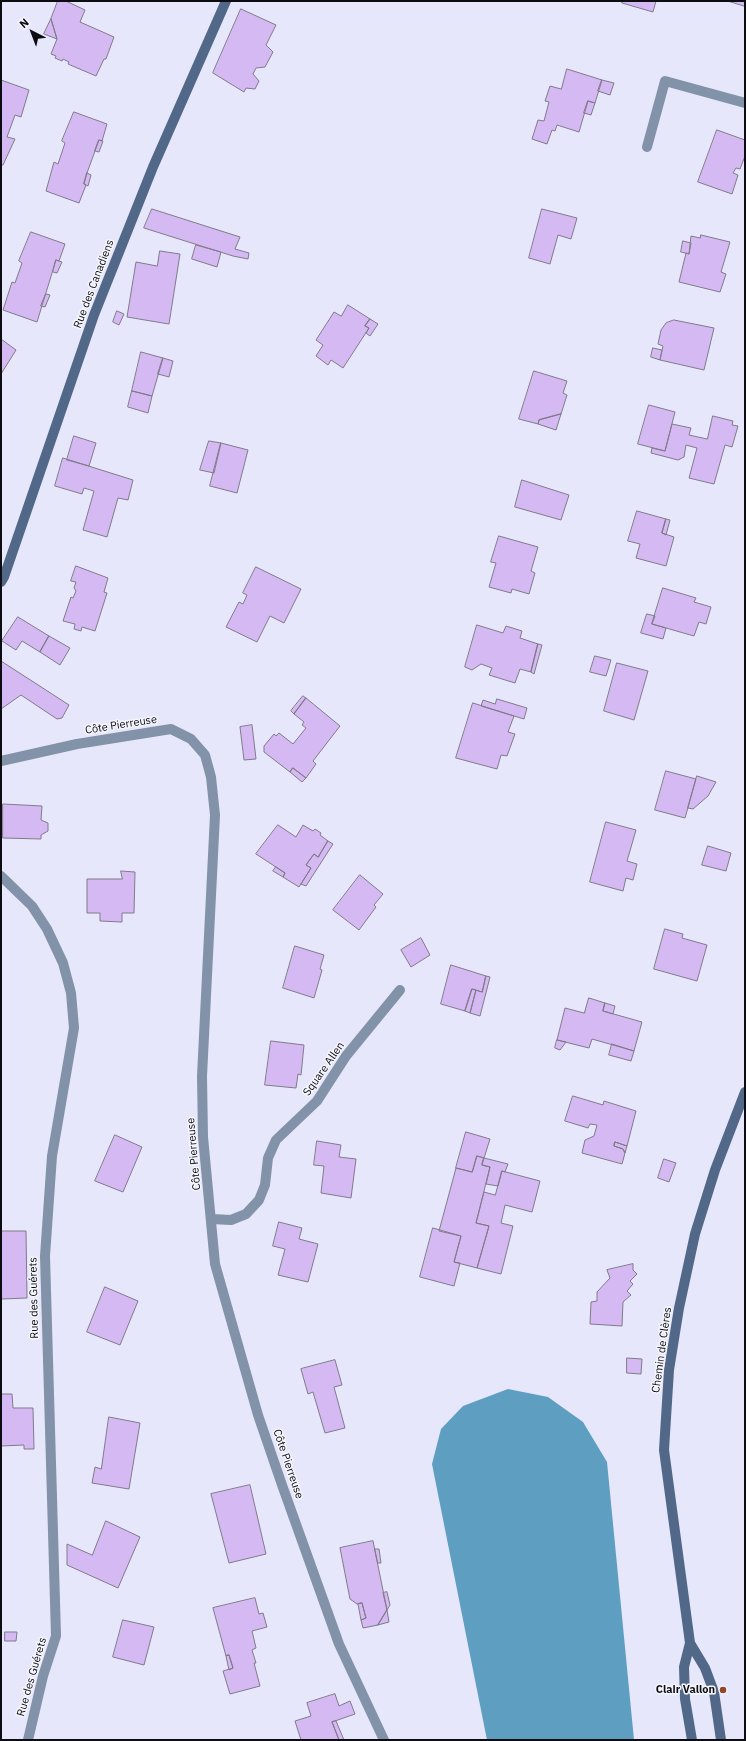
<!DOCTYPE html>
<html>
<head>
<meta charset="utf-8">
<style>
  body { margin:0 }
  #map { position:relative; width:746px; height:1741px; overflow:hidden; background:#e6e7fa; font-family:"IBM Plex Sans",sans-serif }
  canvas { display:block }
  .frame { position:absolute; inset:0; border:2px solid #0c0c12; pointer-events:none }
  .north { position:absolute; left:12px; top:12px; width:40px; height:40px; -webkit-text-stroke:3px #f5f5fd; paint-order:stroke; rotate:318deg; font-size:11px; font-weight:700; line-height:16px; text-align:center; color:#0c0c12 }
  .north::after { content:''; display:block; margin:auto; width:14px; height:18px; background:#0c0c12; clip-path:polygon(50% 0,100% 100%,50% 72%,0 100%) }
</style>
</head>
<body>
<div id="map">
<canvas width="746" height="1741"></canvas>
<div class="frame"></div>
<div class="north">N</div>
</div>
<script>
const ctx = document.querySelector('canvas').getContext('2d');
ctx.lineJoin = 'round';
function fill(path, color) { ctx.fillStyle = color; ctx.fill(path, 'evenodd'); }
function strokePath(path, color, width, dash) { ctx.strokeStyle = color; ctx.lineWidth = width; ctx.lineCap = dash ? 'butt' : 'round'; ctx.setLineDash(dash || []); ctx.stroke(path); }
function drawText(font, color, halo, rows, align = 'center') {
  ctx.font = font + ' "IBM Plex Sans",sans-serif'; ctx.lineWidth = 3; ctx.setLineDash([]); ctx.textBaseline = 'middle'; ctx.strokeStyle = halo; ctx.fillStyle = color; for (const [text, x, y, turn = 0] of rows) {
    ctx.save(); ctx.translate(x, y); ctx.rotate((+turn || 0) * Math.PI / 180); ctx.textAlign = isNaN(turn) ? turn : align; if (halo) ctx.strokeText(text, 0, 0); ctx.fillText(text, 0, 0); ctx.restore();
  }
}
fill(new Path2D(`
  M508 1389 548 1397 583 1422 607 1462 634 1740H487L432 1464 441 1429 463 1406Z`), '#5e9ec1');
const building = new Path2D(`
  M58 1H66L85 10 80 22 114 37 106 59H104L96 76 68 64 69 62 63 59 62 61 55 58 56 56 51 54 57 39 51 19Z
  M623 1H656L653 12 622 3Z
  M728 1H745V6Z
  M241 9 276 25 266 45 273 52 265 67 256 68 253 74 259 81 255 89 246 88 244 92 213 73Z
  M51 19 57 39 44 34Z
  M567 69 602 80 595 103 588 101 579 132 557 125 555 131 552 130 547 144 532 139 538 120 544 121 549 102 545 101 550 86 561 89Z
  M1 80 29 90 21 117 15 115 7 137 15 139 3 165H1Z
  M602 80 614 83 610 95 598 91Z
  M588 101 595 103 591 115 584 113Z
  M74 112 107 124 102 141 99 140 87 173 84 184 86 185 79 203 46 191 54 162 58 164 65 143 62 141Z
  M717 130 745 140V156L740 169 736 168 733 173 738 175 732 194 698 182Z
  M99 140 103 141 99 152 95 151Z
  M87 173 91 175 88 186 84 184Z
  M152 209 240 237 235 249 249 253 248 259 233 256 144 228Z
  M542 209 577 218 571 239 558 235 550 264 529 258Z
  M31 232 65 244 59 261 56 260 37 322 3 310 12 282 15 283 22 263 19 261Z
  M701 235 730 242 721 272 726 274 720 292 679 282 686 253 689 254 691 236 700 238Z
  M683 241 691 243 689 254 681 252Z
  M196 245 221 252 217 267 192 259Z
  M160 251 180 254 169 324 127 317 136 262 157 266Z
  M56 260 62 262 57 273 53 272Z
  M46 294 50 295 45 307 41 306Z
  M348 305 370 319 365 326 369 328 343 368 331 360 328 365 316 356 323 345 316 340 334 312 341 316Z
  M117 311 124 314 119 325 113 322Z
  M370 319 378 324 370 336 366 333 369 328 365 326Z
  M674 320 714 328 704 370 660 360 663 346 658 344 661 330 666 323Z
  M1 339 16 350 1 374Z
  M653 348 662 350 660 360 651 357Z
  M141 352 163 358 152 396 132 391Z
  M163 358 173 361 169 377 158 374Z
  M534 371 567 381 563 393 567 395 561 414 539 420 538 424 519 419Z
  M132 391 152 396 148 413 128 407Z
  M649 405 675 412 665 451 638 444Z
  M561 414 556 430 538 424 539 420Z
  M713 416 733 421 732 425 738 426 732 447 725 445 714 484 689 478 697 448 686 445 684 457 678 460 651 453 652 448 665 451 672 424 691 428 689 435 707 439Z
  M74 436 96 443 89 466 67 460Z
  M209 441 221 443 214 473 200 470Z
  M221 443 248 450 237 493 210 486Z
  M63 458 133 480 128 500 118 498 107 537 83 530 94 491 84 488 82 494 55 486Z
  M522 480 569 495 561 520 515 507Z
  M637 511 666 519 662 533 674 537 666 566 636 558 640 544 628 541Z
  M666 519 670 520 666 535 662 533Z
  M499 536 538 547 531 571 535 573 529 594 512 589 511 593 489 587 496 563 491 562Z
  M76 566 108 578 104 592 107 593 95 631 82 627 81 631 74 629 75 624 63 621 71 597 73 598 76 591 74 588 76 582 71 581Z
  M256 567 301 589 284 623 270 616 257 642 226 627 239 602 243 604 247 595 243 593Z
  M663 588 696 598 694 602 711 607 706 624 699 622 694 636 652 624Z
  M647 614 655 616 652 624 666 628 663 639 641 633Z
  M18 617 49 636 40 652 22 641 16 650 2 641Z
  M477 625 503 633 506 626 522 631 520 638 538 644 531 672 520 669 515 683 489 675 492 668 481 664 472 670 465 667Z
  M49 636 70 648 60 665 40 652Z
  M538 644 542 645 534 674 531 672Z
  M595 656 611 660 606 676 590 672Z
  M1 661 69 705 62 718 57 719 21 695 1 709Z
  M617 663 648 671 634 720 604 711Z
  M303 696 306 698 294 714 291 711Z
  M306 698 340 726 313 761 316 764 306 778 293 768 290 772 264 752V746L274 734 276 736 279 733 293 744 306 728 302 725 304 722 294 714Z
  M497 699 527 708 524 719 481 706 483 700 495 704Z
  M473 703 514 716 508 732 515 734 507 756 501 755 497 769 456 758Z
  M252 725 256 759 244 760 240 727Z
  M293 768 306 778 302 782 290 772Z
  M666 771 696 779 685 818 655 810Z
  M697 776 716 782 708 796 693 809 688 808Z
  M3 804 42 806 41 820 48 823V831L41 835V839L3 838Z
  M606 822 636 830 627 861 637 864 633 880 626 878 623 891 590 882Z
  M278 825 296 837 303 825 313 831 315 829 321 833 320 835 328 841 318 857 314 854 306 865 311 868 299 887 283 877 285 873 256 854Z
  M328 841 333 844 306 886 301 884 311 868 306 865 314 854 318 857Z
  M708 846 731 853 726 871 702 865Z
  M276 867 285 873 283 877 273 871Z
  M121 871 135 872 134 913H122V922L100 921V913H87V879H122Z
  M360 875 383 894 374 905 376 907 359 930 333 910Z
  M665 929 683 934 682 938 707 945 697 981 654 969Z
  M421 938 430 955 411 967 401 950Z
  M295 946 324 955 320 969 322 970 314 998 283 988Z
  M451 965 486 976 482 992 472 989 465 1011 441 1004Z
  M486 976 490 977 480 1016 470 1013 476 990 482 992Z
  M472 989 476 990 470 1013 465 1011Z
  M589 998 605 1003 603 1011 642 1022 634 1051 592 1039 589 1048 557 1040 565 1008 584 1013Z
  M605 1003 615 1006 613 1014 603 1011Z
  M557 1040 566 1042 560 1050 555 1048Z
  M271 1041 304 1045 301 1075 298 1074 296 1088 265 1085Z
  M612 1044 634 1051 631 1061 609 1055Z
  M573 1096 603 1105 604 1101 636 1111 627 1146 615 1142 614 1146 623 1149 625 1153 622 1164 582 1153 585 1140 594 1136 597 1125 590 1124 588 1128 565 1121Z
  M466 1132 490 1139 484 1158 477 1156 472 1172 456 1168Z
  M115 1135 142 1147 123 1192 95 1181Z
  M317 1141 341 1145 339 1157 356 1159 351 1198 321 1193 324 1166 314 1165Z
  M615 1142 627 1146 625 1153 623 1149 614 1146Z
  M477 1156 484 1158 482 1165 490 1167 476 1223 489 1226 477 1268 454 1262 461 1236 439 1231 456 1168 472 1172Z
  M484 1158 508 1164 505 1172 502 1171 498 1186 486 1184 490 1167 482 1165Z
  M664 1159 676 1163 669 1182 658 1178Z
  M502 1171 540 1181 532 1212 505 1205 501 1223 513 1226 501 1274 477 1268 489 1226 476 1223 484 1192 495 1195Z
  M279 1222 302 1228 299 1239 318 1244 308 1282 278 1275 285 1249 273 1246Z
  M433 1228 461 1236 454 1262 460 1263 454 1286 420 1277Z
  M1 1231H26L27 1298 2 1299Z
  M633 1264V1270L637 1274 630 1281 633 1284 627 1291 631 1295 623 1302 622 1326 590 1324 591 1302 597 1301V1292L610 1278 607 1270Z
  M105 1287 138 1301 120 1345 87 1332Z
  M627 1358 642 1359 641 1374 627 1373Z
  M335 1360 342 1385 334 1387 345 1428 325 1433 313 1392 308 1394 301 1369Z
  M1 1394H12L13 1408H33L34 1449H24V1445L1 1446Z
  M109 1417 140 1423 129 1489 92 1483 95 1467 101 1469Z
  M250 1485 266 1554 229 1563 211 1494Z
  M106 1521 140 1537 118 1588 67 1565V1544L92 1555Z
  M373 1541 387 1610 378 1625 363 1628 361 1620 366 1618 362 1603 357 1604 350 1599 340 1548Z
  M375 1549H379L381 1563H378Z
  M387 1592 390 1605 387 1610 383 1593Z
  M255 1598 259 1614 263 1613 267 1627 252 1631 256 1648 252 1650 256 1663H254L260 1686 230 1694 223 1671 233 1668 229 1655 226 1656 213 1608Z
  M362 1603 366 1618 361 1620 358 1604Z
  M387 1610 389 1622 378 1625Z
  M123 1620 154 1627 144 1665 113 1657Z
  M5 1632H17L16 1641H5Z
  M229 1655 233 1668 229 1670 226 1656Z
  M335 1694 339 1706 350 1701 355 1714 332 1722 339 1740H301L295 1721 311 1716 307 1703Z
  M336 1721 344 1740H339L332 1722Z`);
fill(building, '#d5b9f3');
strokePath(building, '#817a8a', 1);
strokePath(new Path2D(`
  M647 147 665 81 745 103
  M1 761 77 744 171 729 191 739 205 755 211 777 215 815 202 1076 203 1137 215 1264 258 1415 282 1485 339 1644 384 1740
  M1 876 32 906 47 929 63 963 71 993 74 1028 52 1156 45 1256 56 1636 43 1676 28 1740
  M212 1219 231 1220 246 1214 259 1200 265 1185 268 1158 276 1140 317 1101 346 1056 400 990`), '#8292a8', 10);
strokePath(new Path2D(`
  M1 582 4 577 94 315 153 167 226 1
  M690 1643 705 1668 714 1692 721 1740
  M692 1740 685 1699 684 1667 690 1643 664 1450 669 1370 679 1308 695 1234 715 1170 745 1092`), '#526888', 10);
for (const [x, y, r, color] of [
  [723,1690,4,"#904826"]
]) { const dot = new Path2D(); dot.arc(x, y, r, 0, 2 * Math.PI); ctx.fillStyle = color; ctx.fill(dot); strokePath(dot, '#f5f5fd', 1.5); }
drawText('11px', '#0c0c12', '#f5f5fd', [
  ["Rue des Canadiens",94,284,-69],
  ["Côte Pierreuse",121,725,-9],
  ["Square Allen",324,1069,-55],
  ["Côte Pierreuse",194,1154,-95],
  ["Rue des Guérets",34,1298,-91],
  ["Chemin de Clères",662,1350,-82],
  ["Côte Pierreuse",288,1464,71],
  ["Rue des Guérets",32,1677,-74]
]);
drawText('bold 11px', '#0c0c12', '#f5f5fd', [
  ["Clair Vallon",715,1690]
], 'right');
</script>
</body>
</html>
